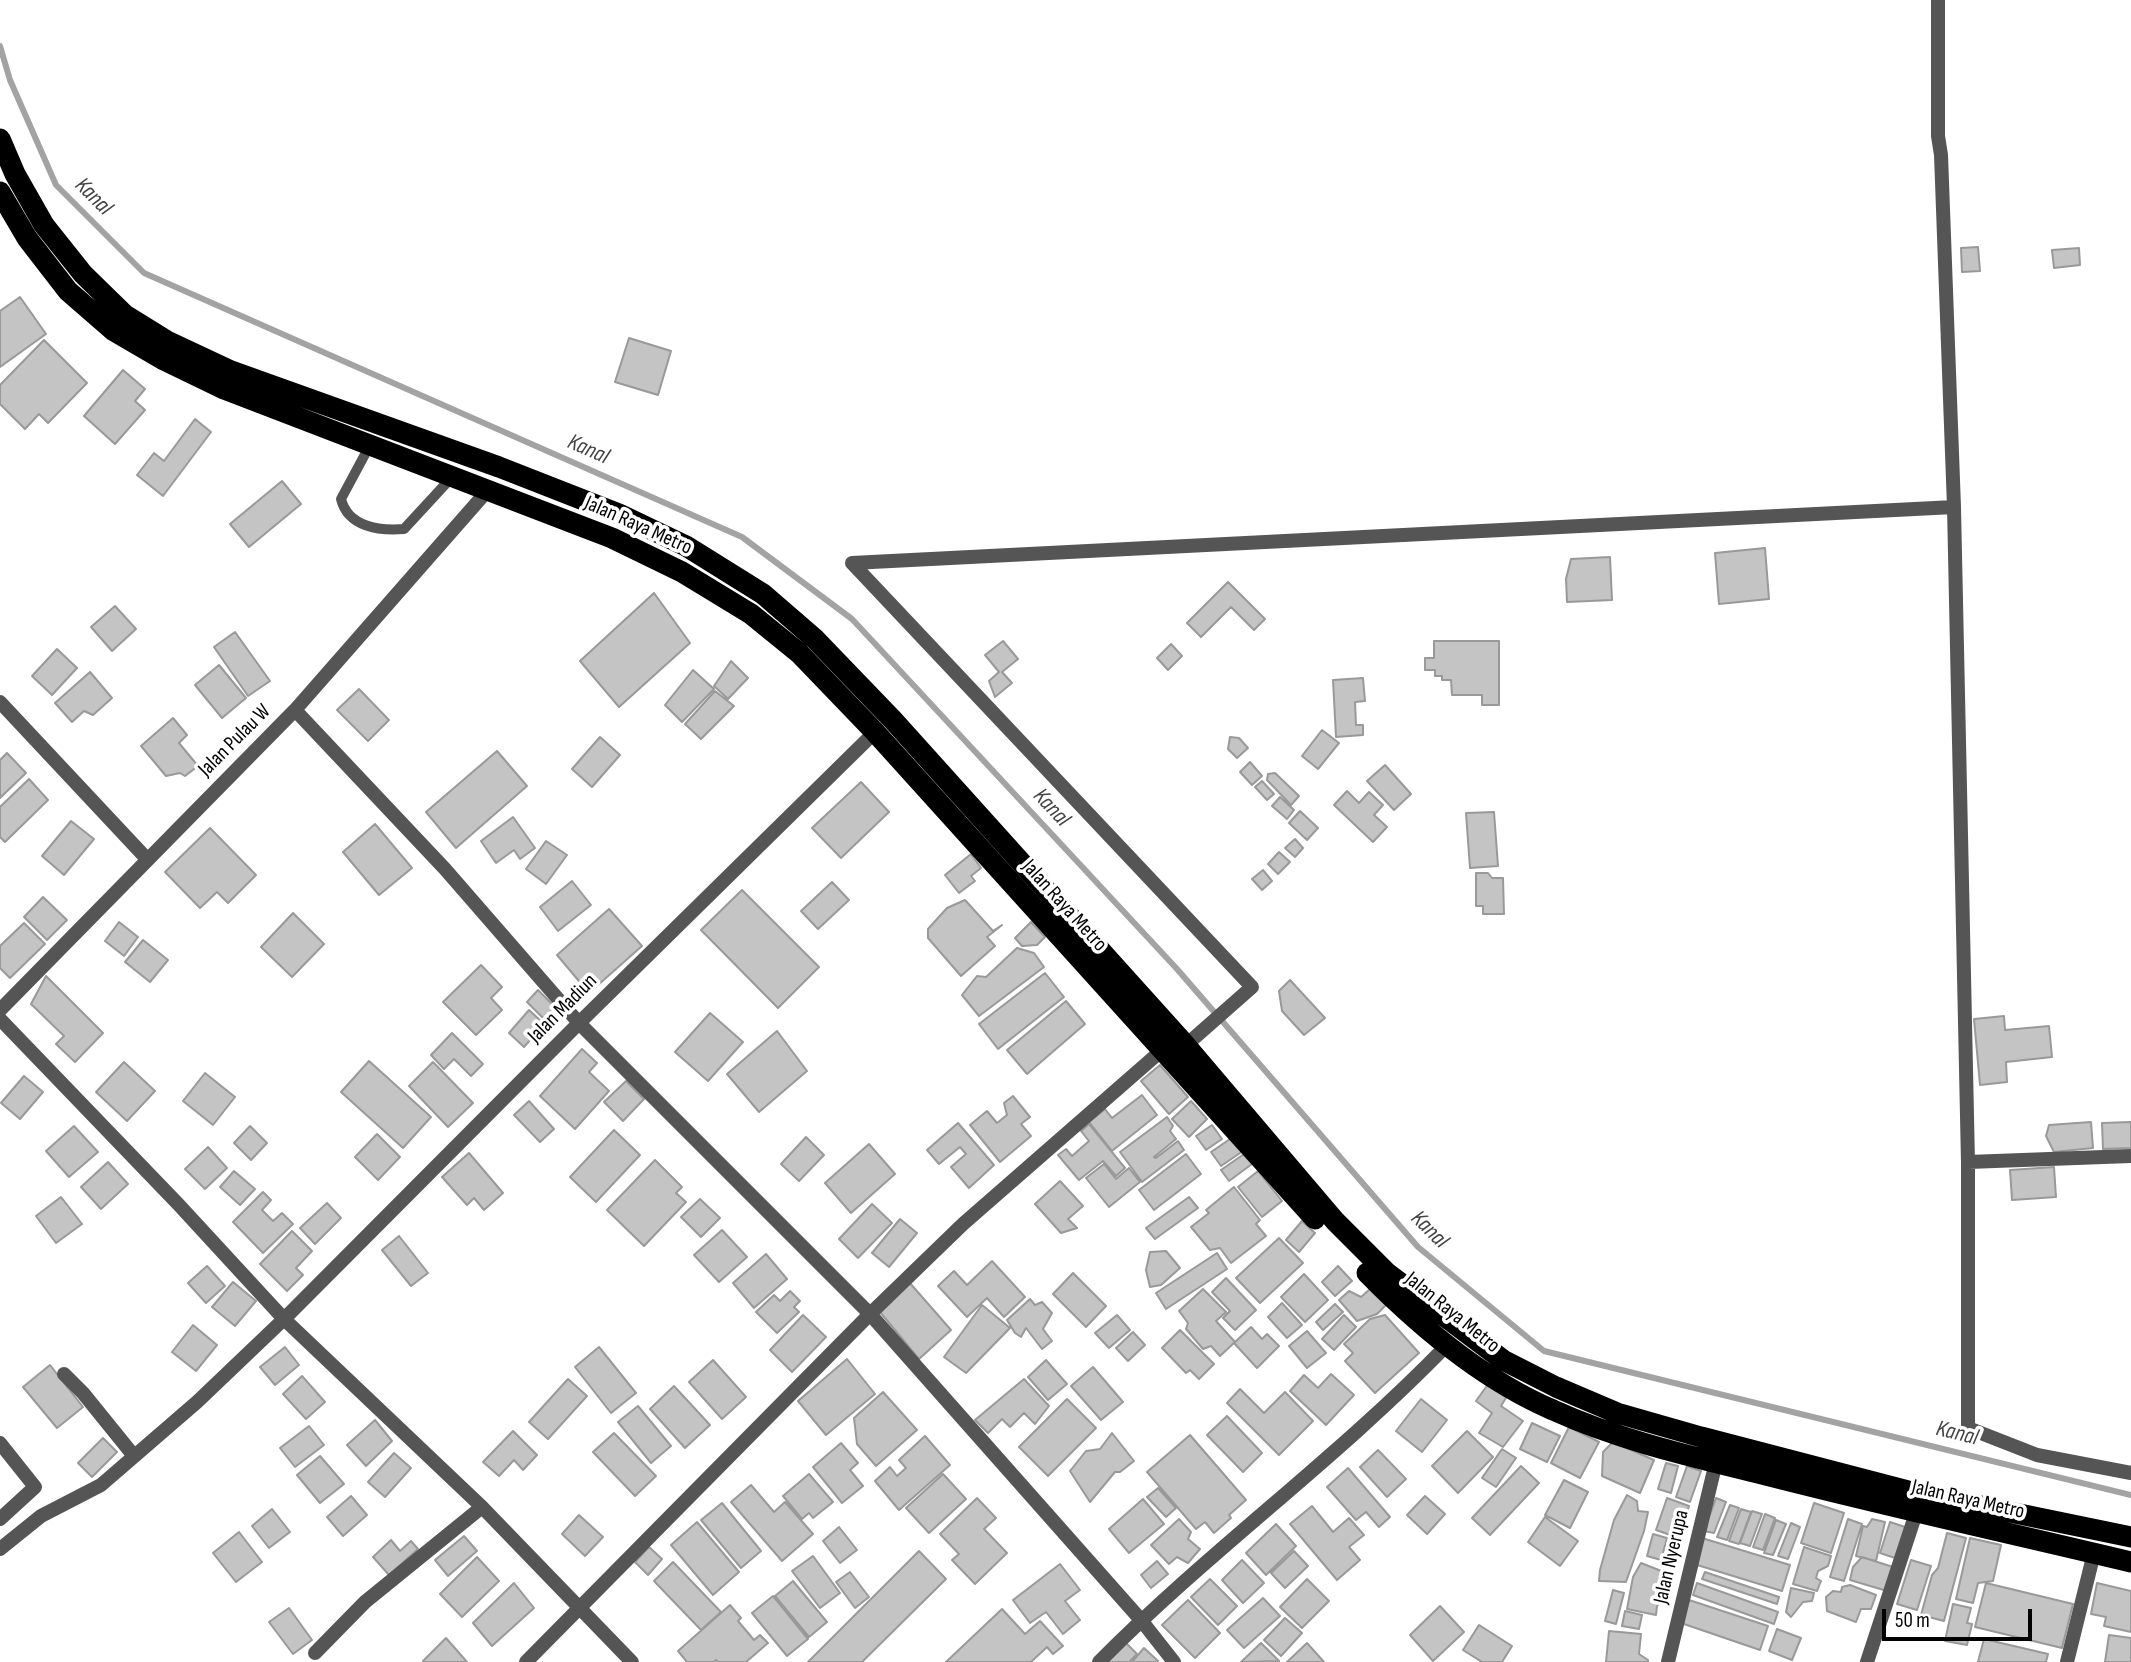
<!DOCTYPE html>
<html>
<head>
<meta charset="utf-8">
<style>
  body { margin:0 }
  #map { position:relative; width:2131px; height:1662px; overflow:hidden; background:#fff; font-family:"Sofia Sans Condensed",sans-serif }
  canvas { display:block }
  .scale { position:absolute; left:1882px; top:1609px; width:150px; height:32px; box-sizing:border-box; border:4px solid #000; border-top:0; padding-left:9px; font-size:21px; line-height:24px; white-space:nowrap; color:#000; -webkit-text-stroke:5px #fff; paint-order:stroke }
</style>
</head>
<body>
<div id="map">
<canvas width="2131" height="1662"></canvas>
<div class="scale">50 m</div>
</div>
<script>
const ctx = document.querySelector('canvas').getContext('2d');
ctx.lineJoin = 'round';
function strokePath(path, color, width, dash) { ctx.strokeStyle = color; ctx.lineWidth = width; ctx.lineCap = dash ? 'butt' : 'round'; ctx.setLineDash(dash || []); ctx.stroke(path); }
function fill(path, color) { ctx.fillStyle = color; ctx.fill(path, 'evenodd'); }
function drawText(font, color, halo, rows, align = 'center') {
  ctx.font = font + ' "Sofia Sans Condensed",sans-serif'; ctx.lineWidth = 7; ctx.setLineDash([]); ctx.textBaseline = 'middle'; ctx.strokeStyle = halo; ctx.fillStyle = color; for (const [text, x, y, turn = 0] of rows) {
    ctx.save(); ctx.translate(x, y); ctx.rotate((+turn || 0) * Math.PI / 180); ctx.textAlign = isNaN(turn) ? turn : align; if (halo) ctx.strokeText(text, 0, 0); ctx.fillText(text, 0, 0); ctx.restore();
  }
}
strokePath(new Path2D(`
  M0 46 10 80 56 185 144 273 742 537 852 619 1177 969 1418 1247 1544 1351 2131 1495`), '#a3a3a3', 6);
const building = new Path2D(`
  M1978 247 1980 271 1962 272 1961 248Z
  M2079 248 2080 265 2054 268 2052 250Z
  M20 297 46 334 0 367V311Z
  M629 338 671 351 658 395 615 382Z
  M44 340 87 383 48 423 39 414 25 429 0 404V385Z
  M123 370 145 389 135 401 145 410 115 444 84 416Z
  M195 419 211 432 163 496 137 475 154 453 164 461Z
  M282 481 301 504 249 547 230 524Z
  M1765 548 1769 599 1719 604 1715 553Z
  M1610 557 1612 600 1567 602 1566 579 1571 559Z
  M1228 582 1265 619 1254 630 1231 607 1201 637 1187 623Z
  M654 593 690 643 619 707 580 661Z
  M115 606 136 629 112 651 91 627Z
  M235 632 270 681 248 696 214 647Z
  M1003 641 1018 659 1002 672 1012 683 995 697 989 681 999 672 985 655Z
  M1434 641H1499V705H1482V695H1452L1451 680H1442V676H1435V670H1425V658H1434Z
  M1171 644 1182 656 1168 670 1157 658Z
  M57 649 77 668 52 695 32 676Z
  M731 661 748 678 728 699 714 686Z
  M219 665 246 698 222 718 195 685Z
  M693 670 714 689 682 722 665 705Z
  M90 672 112 698 93 715 84 711 72 722 55 703Z
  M1363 678 1365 701 1355 702 1356 725H1363V735L1336 737 1333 680Z
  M359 689 389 720 368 741 337 710Z
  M715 691 734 706 701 739 685 724Z
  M173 718 187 735 179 743 198 766 185 776 180 773 166 776 141 746Z
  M1322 730 1339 743 1318 769 1302 756Z
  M600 737 620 755 592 787 572 769Z
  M1230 737 1239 738 1248 748 1237 758 1228 749Z
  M497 751 527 786 456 848 426 812Z
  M7 753 26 773 0 798V760Z
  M1250 762 1262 776 1252 785 1240 772Z
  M1385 765 1411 794 1394 810 1367 781Z
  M1275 773 1299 796 1291 805 1267 780 1268 774Z
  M29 779 48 800 5 842 0 837V807Z
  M1262 781 1274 794 1267 800 1255 787Z
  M861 782 889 812 841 858 812 828Z
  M1347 791 1359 803 1369 792 1383 805 1374 815 1387 827 1373 842 1334 805Z
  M1280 797 1294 810 1287 819 1272 806Z
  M1300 811 1318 828 1307 840 1289 823Z
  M1494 812 1498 866 1470 868 1466 813Z
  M513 817 535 848 520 859 514 850 496 863 481 841Z
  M71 821 94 839 64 875 42 856Z
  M375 824 412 868 379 895 343 852Z
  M210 828 256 875 228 903 217 892 200 908 165 872Z
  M1295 839 1303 848 1295 857 1285 848Z
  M546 841 567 855 546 884 526 869Z
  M1279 852 1290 862 1278 874 1268 864Z
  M971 854 981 868 971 876 975 881 959 893 945 875Z
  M1263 870 1272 881 1262 890 1252 879Z
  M1476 873H1488L1492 878H1503L1504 914H1483V906H1476Z
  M572 881 591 905 558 931 540 907Z
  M832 882 849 900 818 929 801 911Z
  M742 890 819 967 778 1008 701 930Z
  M43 897 67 920 47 940 24 917Z
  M965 900 993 931 1002 925 987 937 995 946 961 976 928 938V929L947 908Z
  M609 909 642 946 589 993 557 955Z
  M293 913 324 944 292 977 261 947Z
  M119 922 138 937 124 956 105 941Z
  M1031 922 1045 937 1037 945 1022 946 1015 938Z
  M24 923 45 944 10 978 0 968V946Z
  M143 940 168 960 150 982 125 962Z
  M1017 948 1034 953 1044 967 979 1016 962 995 977 976 986 977Z
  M481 965 502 987 491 998 502 1010 476 1035 443 1002Z
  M1045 973 1064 997 998 1049 979 1024Z
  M46 976 103 1033 75 1062 56 1044 64 1036 31 1004Z
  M1290 980 1325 1018 1304 1035 1282 1011 1279 991Z
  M538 990 555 1007 544 1019 527 1002Z
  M1066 1001 1085 1024 1027 1074 1007 1050Z
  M529 1010 544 1024 524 1047 509 1033Z
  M710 1013 743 1042 708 1081 675 1052Z
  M2004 1016 2005 1030 2049 1026 2052 1057 2006 1062 2007 1082 1980 1085 1974 1019Z
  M777 1031 807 1071 759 1112 727 1074Z
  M452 1033 483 1064 471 1076 454 1059 444 1069 431 1055Z
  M582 1049 597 1063 589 1072 609 1091 575 1129 540 1096Z
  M369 1061 431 1117 403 1148 341 1092Z
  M124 1062 155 1091 127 1121 96 1092Z
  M433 1062 473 1103 448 1127 409 1086Z
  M1160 1065 1188 1097 1169 1114 1141 1081Z
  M205 1073 235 1097 213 1125 183 1101Z
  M24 1076 43 1092 20 1119 1 1103Z
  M626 1081 644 1099 623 1121 604 1102Z
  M1142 1095 1157 1115 1112 1151 1089 1122 1105 1109 1112 1118Z
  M1013 1096 1030 1117 1021 1124 1031 1136 1000 1162 970 1125 987 1111 997 1123 1007 1115 1004 1103Z
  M529 1101 554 1129 540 1142 514 1115Z
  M1191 1101 1207 1119 1189 1137 1172 1119Z
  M1167 1117 1173 1126 1170 1131 1176 1139 1154 1157 1156 1158 1178 1141 1184 1150 1142 1182 1120 1152Z
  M2091 1122 2093 1148 2054 1152 2046 1136 2049 1125Z
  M2131 1122V1148L2103 1149 2102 1123Z
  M958 1123 994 1165 969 1188 951 1167 966 1154 960 1147 939 1164 927 1150Z
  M1089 1124 1125 1168 1116 1176 1103 1161 1079 1180 1058 1155 1066 1149 1072 1156 1089 1141 1081 1131Z
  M1212 1125 1222 1139 1206 1150 1196 1136Z
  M74 1126 98 1152 69 1177 46 1151Z
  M250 1126 267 1143 251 1160 234 1143Z
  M614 1130 640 1155 596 1202 570 1177Z
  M377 1134 400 1157 378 1180 355 1157Z
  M806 1137 824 1155 799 1181 781 1164Z
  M1233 1137 1243 1151 1221 1166 1211 1152Z
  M869 1144 895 1174 851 1213 825 1183Z
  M208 1147 227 1168 205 1189 185 1169Z
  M469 1153 503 1193 484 1210 474 1198 467 1205 442 1177Z
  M1186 1154 1201 1174 1154 1210 1139 1190Z
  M1244 1154 1252 1164 1229 1181 1221 1170Z
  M655 1160 682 1187 676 1193 686 1202 644 1246 607 1210Z
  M108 1162 128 1184 101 1209 81 1187Z
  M1104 1164 1116 1179 1129 1168 1140 1182 1109 1207 1086 1178Z
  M2054 1167 2056 1197 2012 1200 2010 1170Z
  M234 1171 255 1189 240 1205 220 1187Z
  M1258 1171 1282 1201 1262 1217 1238 1187Z
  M1060 1181 1083 1206 1068 1219 1077 1228 1061 1233 1035 1204Z
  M1234 1187 1260 1220 1256 1224 1266 1236 1231 1263 1220 1248 1210 1250 1191 1227 1209 1213 1206 1210Z
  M263 1192 271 1200 262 1210 273 1221 282 1213 293 1224 263 1253 233 1222Z
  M61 1197 82 1224 56 1243 36 1216Z
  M1189 1197 1198 1208 1155 1239 1146 1228Z
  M700 1199 720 1218 701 1237 681 1217Z
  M327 1203 341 1218 315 1244 300 1228Z
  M872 1204 892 1223 858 1258 839 1239Z
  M900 1219 917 1233 889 1267 872 1253Z
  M1302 1221 1315 1233 1299 1252 1286 1240Z
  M722 1230 747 1257 719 1282 694 1255Z
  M292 1231 312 1251 296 1268 303 1275 287 1291 260 1264Z
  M399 1236 428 1273 411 1286 382 1250Z
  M1279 1238 1303 1263 1260 1303 1236 1278Z
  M1166 1251 1180 1268 1161 1285 1150 1287 1146 1270 1150 1252Z
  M1217 1253 1227 1269 1166 1309 1156 1293Z
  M766 1254 787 1279 754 1308 733 1283Z
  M992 1261 1025 1297 1004 1317 987 1298 967 1317 938 1286 954 1271 967 1285Z
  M207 1266 225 1286 206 1303 188 1283Z
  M1338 1266 1352 1281 1335 1296 1322 1282Z
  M1073 1273 1106 1306 1086 1327 1053 1294Z
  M1304 1274 1328 1300 1305 1322 1281 1297Z
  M1226 1278 1256 1310 1235 1330 1223 1318 1230 1311 1212 1292Z
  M233 1282 256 1301 235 1326 212 1307Z
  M909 1282 951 1330 919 1359 880 1312Z
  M1203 1289 1226 1312 1216 1321 1235 1342 1220 1356 1211 1346 1203 1349 1186 1329 1188 1323 1179 1311Z
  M1370 1289 1386 1305 1377 1314 1357 1321 1339 1300 1349 1291 1361 1297Z
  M790 1291 800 1301 794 1307 799 1312 777 1333 756 1312 774 1295 780 1301Z
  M1030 1299 1035 1305 1042 1302 1052 1313 1043 1329 1052 1341 1042 1349 1026 1328 1021 1337 1015 1333 1007 1320Z
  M1282 1303 1302 1325 1287 1338 1268 1317Z
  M1335 1304 1343 1312 1323 1330 1316 1322Z
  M982 1305 1010 1328 966 1373 944 1357Z
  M803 1315 826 1337 792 1372 770 1350Z
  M1117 1315 1130 1330 1109 1348 1095 1333Z
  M1344 1315 1356 1327 1334 1350 1322 1339Z
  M1385 1315 1419 1353 1375 1393 1345 1361 1353 1353 1344 1344 1370 1319Z
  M193 1325 217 1345 196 1371 172 1352Z
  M1251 1327 1262 1339 1267 1334 1279 1346 1257 1368 1234 1343Z
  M1180 1330 1214 1364 1199 1379 1190 1370 1186 1373 1162 1348Z
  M1307 1331 1326 1353 1307 1368 1289 1346Z
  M1133 1332 1145 1345 1128 1361 1116 1348Z
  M285 1347 299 1365 275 1385 260 1367Z
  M599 1347 636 1393 611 1413 575 1367Z
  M847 1359 875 1394 826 1435 798 1401Z
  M713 1360 746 1397 722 1419 689 1382Z
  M1046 1360 1067 1384 1048 1400 1028 1377Z
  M50 1365 83 1407 57 1428 23 1387Z
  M1093 1367 1123 1402 1101 1420 1071 1386Z
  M1331 1374 1354 1395 1326 1425 1290 1391 1304 1375 1318 1388Z
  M302 1376 325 1402 306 1419 283 1394Z
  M568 1379 587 1396 548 1439 529 1422Z
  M1024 1379 1049 1406 1035 1424 1024 1413 1010 1427 1002 1419 988 1433 975 1420Z
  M1491 1380 1509 1393 1501 1406 1523 1421 1503 1447 1479 1433 1492 1413 1476 1401Z
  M674 1386 710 1425 685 1448 650 1409Z
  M1240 1389 1264 1413 1285 1392 1313 1421 1279 1455 1227 1403Z
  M883 1392 917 1430 876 1466 857 1444 854 1418Z
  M1067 1399 1096 1428 1048 1476 1019 1447Z
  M1421 1399 1447 1420 1422 1452 1396 1431Z
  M638 1406 671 1446 651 1463 618 1422Z
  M1227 1416 1262 1453 1243 1472 1207 1435Z
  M375 1420 392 1441 366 1466 347 1445Z
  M1532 1423 1560 1436 1547 1462 1520 1449Z
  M309 1426 324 1445 295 1467 280 1448Z
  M1569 1427 1599 1442 1580 1478 1551 1463Z
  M513 1431 537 1455 523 1470 514 1460 499 1476 483 1462Z
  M1467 1431 1493 1457 1458 1493 1432 1466Z
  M614 1433 656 1476 635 1496 593 1452Z
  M1112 1433 1134 1461 1120 1472H1115L1090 1502 1070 1471 1086 1451 1100 1449Z
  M1190 1435 1246 1500 1229 1515 1231 1518 1214 1533 1205 1522 1196 1529 1147 1472Z
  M925 1436 950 1465 899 1510 875 1481 890 1467 897 1476 906 1468 899 1460Z
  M103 1438 117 1452 92 1477 78 1463Z
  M1613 1442 1654 1460 1640 1493 1602 1476 1603 1452Z
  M841 1443 858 1463 850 1470 863 1486 842 1503 813 1467Z
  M1502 1449 1516 1458 1496 1487 1482 1478Z
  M1378 1450 1406 1479 1387 1497 1360 1467Z
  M394 1453 411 1468 385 1497 368 1482Z
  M320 1456 344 1484 320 1503 297 1475Z
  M1666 1463 1678 1466 1671 1493 1658 1489Z
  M1521 1466 1539 1483 1490 1535 1472 1518Z
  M1687 1466 1701 1471 1690 1502 1676 1497Z
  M1348 1468 1390 1517 1379 1527 1366 1512 1356 1520 1327 1487Z
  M809 1474 833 1502 813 1518 809 1513 802 1519 783 1496Z
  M943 1474 966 1499 929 1533 906 1508Z
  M1564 1480 1588 1492 1570 1528 1545 1515Z
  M751 1485 774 1512 785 1502 813 1534 782 1561 731 1502Z
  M1158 1488 1176 1508 1166 1517 1147 1497Z
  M1627 1495 1637 1501 1638 1511 1648 1512 1644 1531 1626 1582 1599 1581 1600 1570 1614 1520Z
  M351 1496 367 1515 343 1536 327 1517Z
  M1425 1496 1445 1514 1427 1534 1407 1515Z
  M977 1498 996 1518 984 1529 1007 1553 975 1584 952 1560 959 1554 940 1534Z
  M1667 1498 1689 1506 1679 1538 1656 1530Z
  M1716 1498 1726 1502 1714 1533 1704 1531Z
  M1143 1499 1164 1524 1129 1553 1109 1529Z
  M722 1503 761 1551 741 1568 701 1520Z
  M1814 1503 1844 1513 1831 1553 1801 1543Z
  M1730 1505 1739 1508 1727 1540 1717 1537Z
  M1312 1506 1333 1532 1349 1518 1364 1535 1349 1547 1360 1560 1337 1580 1290 1524Z
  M272 1509 290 1532 269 1548 252 1526Z
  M1741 1509 1751 1512 1739 1544 1729 1541Z
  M1752 1511 1762 1514 1750 1546 1740 1543Z
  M1765 1514 1775 1518 1763 1550 1753 1547Z
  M579 1515 603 1537 585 1556 562 1534Z
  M1545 1517 1578 1541 1560 1566 1528 1542Z
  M1179 1519 1191 1532 1188 1539 1200 1549 1188 1563 1177 1557 1169 1564 1151 1545Z
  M1848 1519 1862 1524 1844 1581 1830 1577Z
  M1872 1519 1885 1522 1876 1561 1856 1556 1863 1526 1867 1527Z
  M1776 1520 1786 1524 1773 1555 1764 1553Z
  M697 1522 739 1572 713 1595 671 1545Z
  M1890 1522 1908 1528 1898 1559 1880 1553Z
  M1791 1523 1800 1527 1788 1559 1778 1556Z
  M1276 1524 1296 1546 1266 1575 1246 1553Z
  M839 1527 857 1550 840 1563 823 1541Z
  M239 1532 262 1562 236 1582 213 1553Z
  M1947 1533 1966 1538 1944 1621 1921 1615 1932 1575 1938 1568Z
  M1653 1534 1667 1538 1661 1560 1647 1556Z
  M464 1536 477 1551 448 1576 435 1560Z
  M1702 1538 1790 1565 1782 1591 1694 1564Z
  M1970 1538 2001 1545 1993 1581 1978 1583 1973 1603 1956 1599Z
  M391 1540 400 1551 411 1541 418 1549 389 1575 373 1557Z
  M1670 1540 1680 1543 1672 1568 1662 1565Z
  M649 1547 662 1559 648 1575 635 1562Z
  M1804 1547 1831 1556 1828 1566 1818 1571 1816 1578 1821 1581 1817 1591 1793 1584Z
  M919 1551 946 1579 862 1662H808Z
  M1294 1551 1308 1566 1285 1588 1271 1573Z
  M813 1556 840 1593 820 1608 792 1571Z
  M477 1557 499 1581 462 1617 440 1594Z
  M1862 1557 1893 1567 1887 1591 1850 1580 1853 1567Z
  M1242 1560 1264 1583 1243 1603 1222 1580Z
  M1911 1560 1931 1566 1917 1610 1897 1604Z
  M1157 1561 1168 1574 1151 1588 1141 1575Z
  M673 1562 721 1612 701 1630 654 1581Z
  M1641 1563 1674 1576 1666 1596 1657 1606 1656 1615 1627 1609 1633 1577Z
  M1060 1564 1080 1590 1065 1601 1080 1620 1063 1634 1046 1612 1030 1623 1013 1600Z
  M850 1572 869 1597 855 1608 836 1582Z
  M1705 1572 1779 1597 1777 1604 1702 1579Z
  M1210 1579 1237 1606 1218 1625 1191 1597Z
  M1307 1579 1329 1601 1302 1628 1280 1607Z
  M793 1581 827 1622 809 1637 775 1596Z
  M514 1583 534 1608 492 1646 473 1623Z
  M1697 1583 1778 1612 1774 1624 1693 1595Z
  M1986 1583 2073 1604 2062 1648 1975 1627Z
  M2097 1583 2131 1591V1632L2104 1626 2106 1617 2091 1614Z
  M1850 1585 1876 1595 1871 1609H1861L1856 1622 1827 1611 1826 1597 1833 1591 1841 1592 1842 1587Z
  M1791 1588 1814 1593 1812 1601 1803 1602 1791 1617 1786 1612Z
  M1613 1590 1624 1593 1616 1624 1605 1621Z
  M773 1596 808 1639 787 1656 752 1613Z
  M1263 1598 1280 1616 1244 1648 1227 1630Z
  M1188 1600 1220 1633 1195 1658 1162 1625Z
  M1689 1600 1768 1626 1760 1650 1681 1623Z
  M1953 1604 1971 1608 1967 1623 1972 1624 1967 1645 1945 1641Z
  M730 1605 741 1618 738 1621 754 1640 760 1635 768 1643 746 1662H718L716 1660 714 1662H687L678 1651Z
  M1440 1606 1464 1632 1433 1661 1410 1635Z
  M289 1608 312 1640 293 1654 269 1622Z
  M1002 1609 1025 1634 1040 1621 1063 1646 1053 1654 1047 1647 1031 1662H946Z
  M1625 1611 1642 1615 1639 1629 1622 1626Z
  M1285 1618 1302 1633 1281 1656 1264 1640Z
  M1479 1625 1512 1646 1502 1662H1482L1463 1650Z
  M1777 1629 1801 1638 1792 1660 1769 1651Z
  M1609 1631 1641 1634 1639 1654 1648 1660V1662H1606Z
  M2109 1635 2131 1638V1662H2105Z
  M446 1638 467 1662H424L423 1661Z
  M1984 1639 2048 1654 2046 1662H1978Z
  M1126 1643 1137 1654 1129 1662H1108Z
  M1261 1643 1279 1661 1241 1662Z
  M1307 1643 1324 1662H1287Z
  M1144 1648 1158 1661 1157 1662H1132Z`);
fill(building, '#c4c4c4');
strokePath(building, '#999', 2);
strokePath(new Path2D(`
  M370 445 341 499C348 527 379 531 404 529L452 477`), '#555', 10);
strokePath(new Path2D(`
  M1938 0V136L1941 155 1954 507 1968 1162
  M852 563 1954 507
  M852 563 1252 987 1185 1046
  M0 702 147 859
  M295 710 445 869 579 1023 870 1314 1141 1620 1174 1662
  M0 1010 295 710 488 490
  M0 1019 179 1205 284 1319 482 1507 632 1662
  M2131 1156 1968 1162V1428L2037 1455 2131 1473
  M64 1374 83 1393 134 1456
  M0 1443 35 1487 0 1519
  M0 1549 41 1516 101 1485 197 1402 284 1319 579 1023 875 732
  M315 1653 365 1602 482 1507
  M526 1662 870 1314 963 1224 1161 1051
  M1099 1662C1210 1550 1338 1458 1447 1345
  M1668 1662 1716 1462
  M1867 1662 1916 1513
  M2067 1662 2094 1553`), '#555', 14);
strokePath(new Path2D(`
  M0 139 15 174 44 225 83 274 125 315 167 341 231 371 499 467 619 514 686 546 763 594 815 639 893 720 1182 1041 1335 1221 1387 1273 1503 1360 1556 1387 1617 1413 1701 1437 1908 1491 2131 1537
  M0 192 27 238 68 291 114 331 162 359 224 389 612 538 682 572 751 614 799 653 875 732 1315 1219
  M1367 1273C1420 1327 1483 1380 1553 1410 1621 1441 1694 1457 1766 1475 1887 1506 2009 1533 2131 1562`), '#000', 21);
drawText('21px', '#000', '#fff', [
  ["Jalan Raya Metro",638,526,24],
  ["Jalan Pulau W",235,741,-45],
  ["Jalan Raya Metro",1064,906,48],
  ["Jalan Madiun",563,1009,-45],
  ["Jalan Raya Metro",1452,1313,39],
  ["Jalan Raya Metro",1968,1500,13],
  ["Jalan Nyerupa",1672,1557,-77]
]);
drawText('italic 23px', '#444', '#fff', [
  ["Kanal",93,197,45],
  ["Kanal",588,450,24],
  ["Kanal",1051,808,47],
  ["Kanal",1429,1230,45],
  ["Kanal",1957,1434,14]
]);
</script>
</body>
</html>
